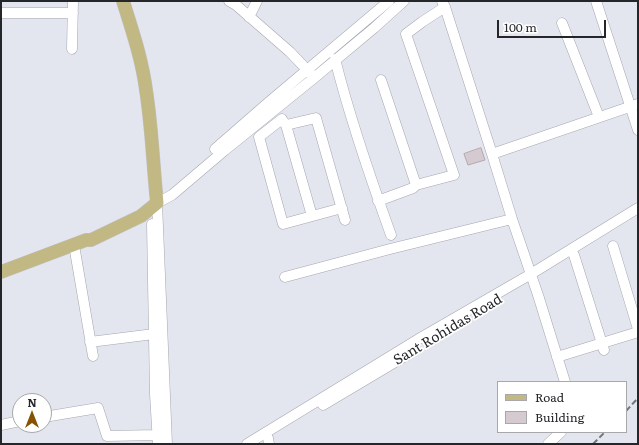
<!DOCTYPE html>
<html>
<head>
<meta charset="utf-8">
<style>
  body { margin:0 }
  #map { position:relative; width:639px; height:445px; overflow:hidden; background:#e3e5ef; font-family:Literata,serif }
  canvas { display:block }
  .frame { position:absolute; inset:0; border:2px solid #25262a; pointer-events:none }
  .legend { position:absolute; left:497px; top:381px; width:130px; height:52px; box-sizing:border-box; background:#fff; border:1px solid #a8a8aa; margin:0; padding:5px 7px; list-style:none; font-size:12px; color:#25262a }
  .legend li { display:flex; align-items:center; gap:8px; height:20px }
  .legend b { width:20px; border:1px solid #a8a8aa }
  .north { position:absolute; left:12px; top:393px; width:40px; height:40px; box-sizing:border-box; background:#fff; border:1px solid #a8a8aa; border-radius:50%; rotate:0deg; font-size:11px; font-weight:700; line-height:16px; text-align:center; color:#25262a }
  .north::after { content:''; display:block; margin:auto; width:14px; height:18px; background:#875300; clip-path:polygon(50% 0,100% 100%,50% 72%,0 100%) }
  .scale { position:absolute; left:497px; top:20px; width:109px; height:18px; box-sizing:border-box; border:2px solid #25262a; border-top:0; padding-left:5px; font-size:12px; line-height:14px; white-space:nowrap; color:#25262a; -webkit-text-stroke:3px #fff; paint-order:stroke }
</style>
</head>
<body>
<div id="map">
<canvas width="639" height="445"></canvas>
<div class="frame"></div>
<ul class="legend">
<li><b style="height:5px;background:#c2b884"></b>Road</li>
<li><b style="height:11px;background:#d5cacf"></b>Building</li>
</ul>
<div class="north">N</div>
<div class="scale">100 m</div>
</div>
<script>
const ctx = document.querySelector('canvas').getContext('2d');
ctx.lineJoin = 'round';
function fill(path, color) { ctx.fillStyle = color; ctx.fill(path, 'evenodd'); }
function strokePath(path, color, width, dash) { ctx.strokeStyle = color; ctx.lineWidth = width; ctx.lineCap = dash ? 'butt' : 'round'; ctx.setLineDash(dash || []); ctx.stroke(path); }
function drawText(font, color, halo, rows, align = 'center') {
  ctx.font = font + ' Literata,serif'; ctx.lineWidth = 3.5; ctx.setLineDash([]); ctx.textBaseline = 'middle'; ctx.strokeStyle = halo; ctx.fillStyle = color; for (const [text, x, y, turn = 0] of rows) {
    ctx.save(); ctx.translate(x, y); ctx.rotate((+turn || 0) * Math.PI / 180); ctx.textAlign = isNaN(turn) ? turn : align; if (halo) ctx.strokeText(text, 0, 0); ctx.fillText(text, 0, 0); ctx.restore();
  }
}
const building = new Path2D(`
  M481 148 485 160 468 165 464 154Z`);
fill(building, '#d5cacf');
strokePath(building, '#b3a9ad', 1);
const minor = new Path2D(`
  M229 1 236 5 290 52 311 74
  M442 1 445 7 492 154 512 219 538 295 565 382
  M596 1 638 130
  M1 13H73
  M249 17 257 1
  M562 23 599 117
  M72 49 73 1
  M335 59C350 119 370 177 391 235
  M381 80 416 185
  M282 119 259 137 283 224 342 208
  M283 121 286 125 312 216
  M286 125 316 118 345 220
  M215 149 269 102 389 1
  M492 154 638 104
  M378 201 413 188 416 185 454 175 406 34 422 22 445 7
  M152 224 155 394 158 444
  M74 245 93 356
  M613 246 638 329
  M574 255 604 350
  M285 277 390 249 512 219
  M90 342 154 334
  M557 357 638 332
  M323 405 407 355
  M44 417 98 408 107 436 157 435
  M1 425 20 421
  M268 438 269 444
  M167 444 157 203 172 195 225 150 314 78 374 28 404 1
  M247 444 422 337 531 274 638 208
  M548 444 561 432`);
const major = new Path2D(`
  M1 272 86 240H91L141 216 157 203C153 165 152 128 146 90 142 59 132 30 123 1`);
strokePath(minor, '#a5a7b0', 11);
strokePath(major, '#c2c2c3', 14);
strokePath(minor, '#fff', 10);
strokePath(major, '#c2b884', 13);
strokePath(new Path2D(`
  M626 411 638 398
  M593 444 605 432`), '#72747a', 2, [6, 3]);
drawText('14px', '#25262a', '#fff', [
  ["Sant Rohidas Road",448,330,-31]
]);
</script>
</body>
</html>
